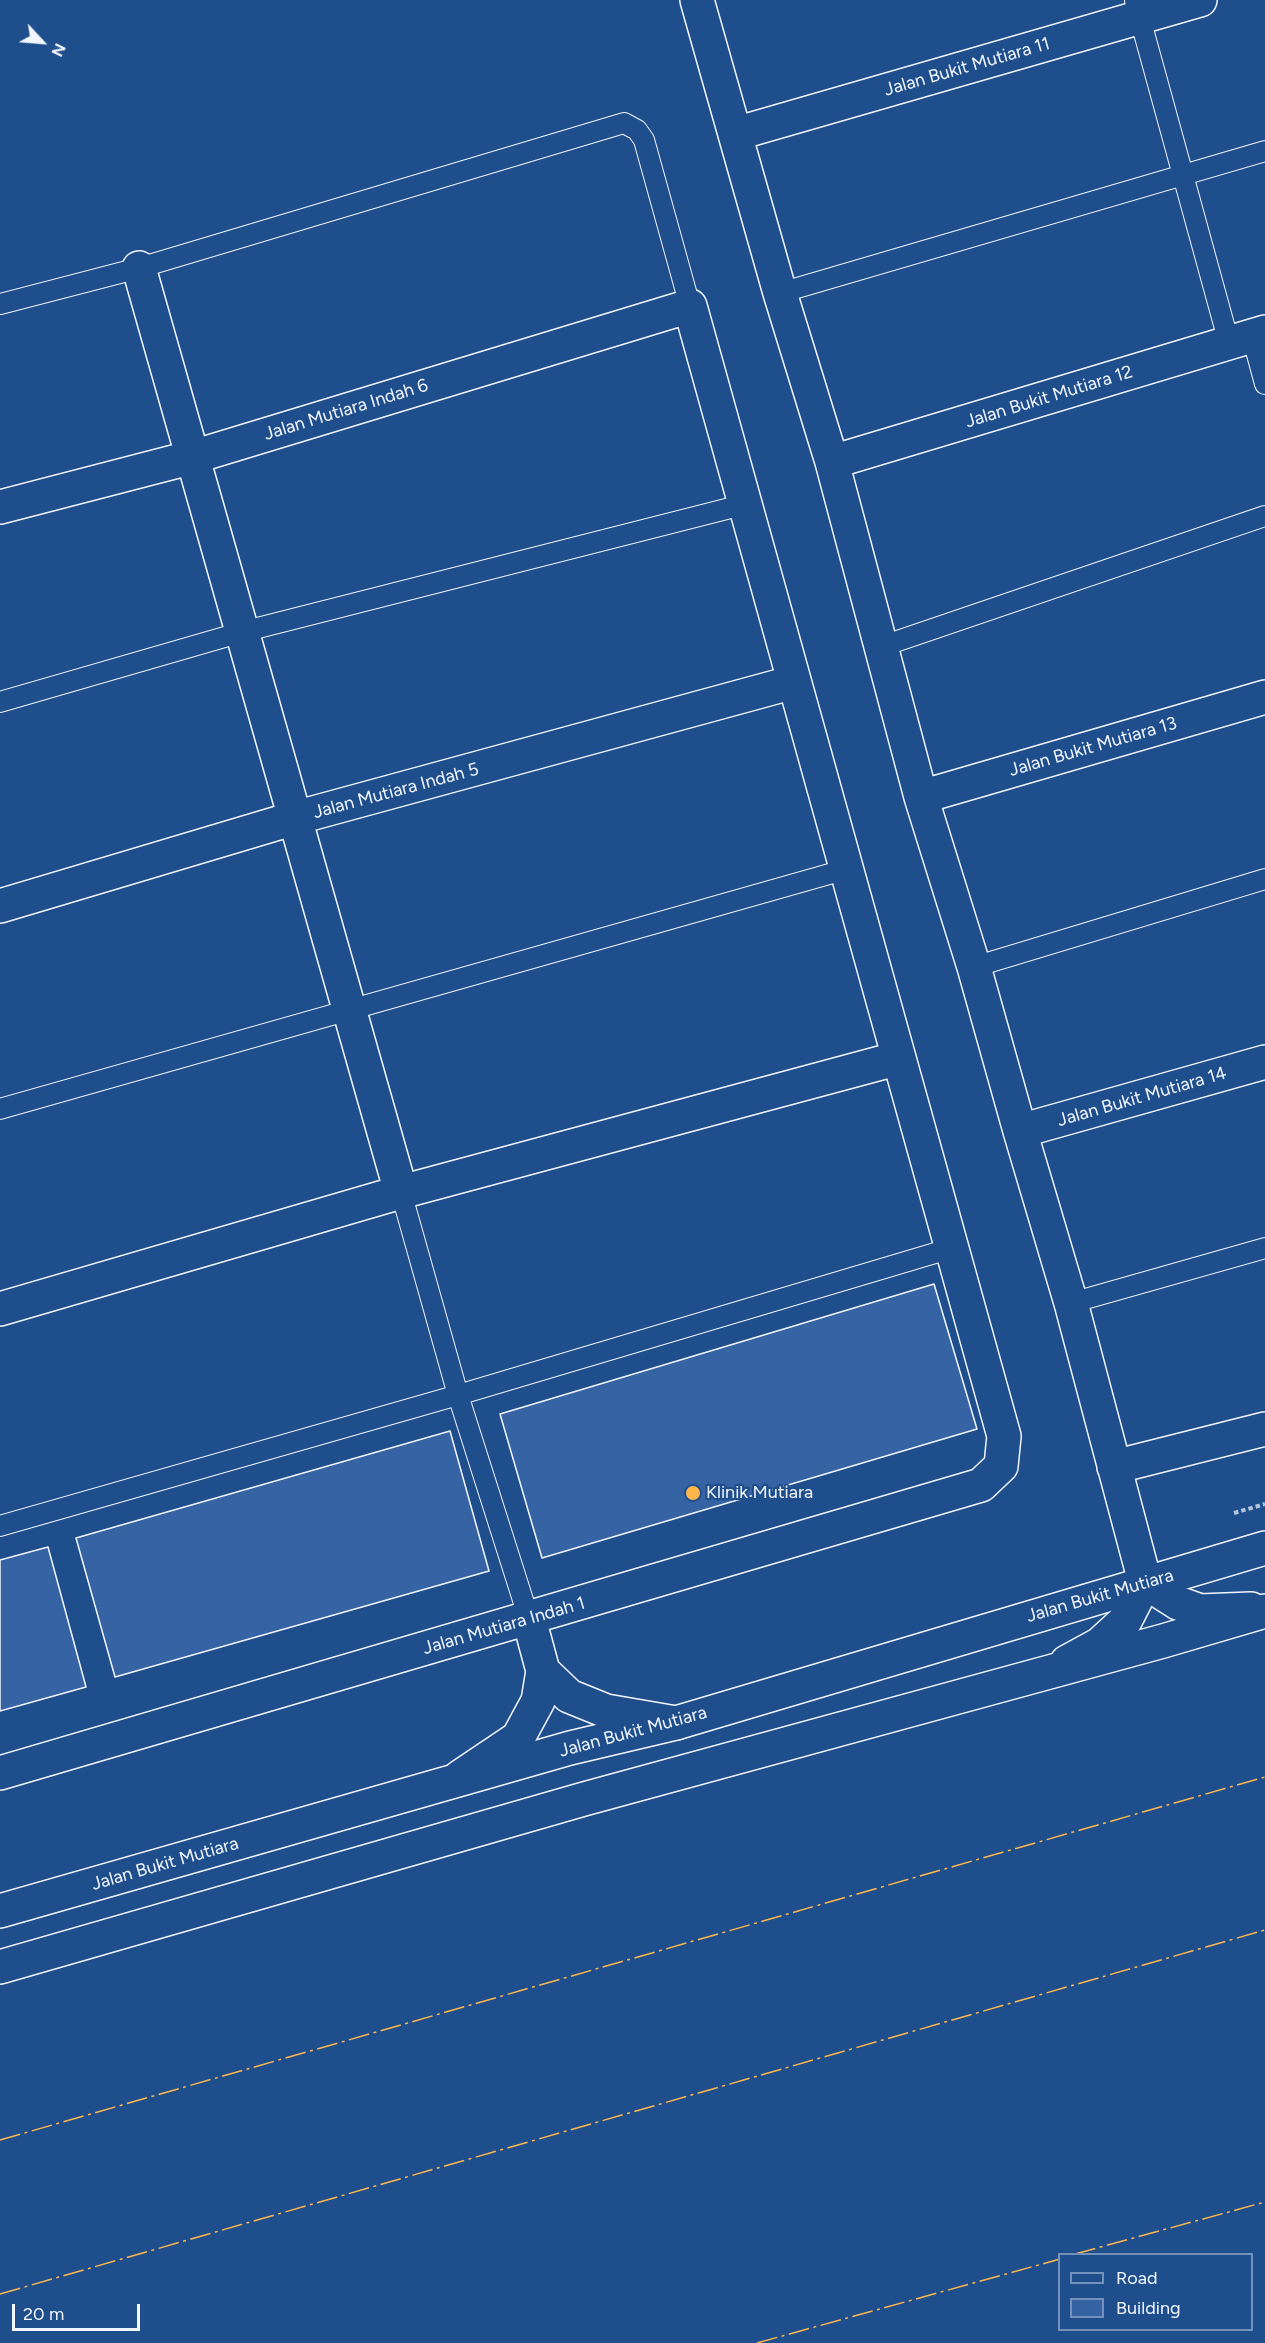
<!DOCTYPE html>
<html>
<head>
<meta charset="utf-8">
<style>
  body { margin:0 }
  #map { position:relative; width:1265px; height:2343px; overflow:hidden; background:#1f4e8c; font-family:Figtree,sans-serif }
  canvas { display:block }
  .legend { position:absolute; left:1058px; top:2253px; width:195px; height:78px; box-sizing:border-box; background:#1f4e8c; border:2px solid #7391ba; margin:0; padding:8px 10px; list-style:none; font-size:18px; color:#f2f6ff }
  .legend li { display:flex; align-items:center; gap:12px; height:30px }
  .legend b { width:30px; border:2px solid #7391ba }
  .north { position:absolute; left:12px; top:12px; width:60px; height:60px; -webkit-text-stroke:4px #1f4e8c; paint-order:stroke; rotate:116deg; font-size:16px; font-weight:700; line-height:24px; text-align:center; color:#f2f6ff }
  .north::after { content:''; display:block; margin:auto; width:21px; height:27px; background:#f2f6ff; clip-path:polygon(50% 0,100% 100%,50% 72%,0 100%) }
  .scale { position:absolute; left:12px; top:2304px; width:128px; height:27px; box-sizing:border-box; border:3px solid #f2f6ff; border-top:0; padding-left:8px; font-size:18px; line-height:21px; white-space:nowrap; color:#f2f6ff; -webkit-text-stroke:4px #1f4e8c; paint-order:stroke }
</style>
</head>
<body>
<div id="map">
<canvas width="1265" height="2343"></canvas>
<ul class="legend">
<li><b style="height:8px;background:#1f4e8c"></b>Road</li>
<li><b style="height:16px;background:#3563a3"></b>Building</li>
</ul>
<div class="north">N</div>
<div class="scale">20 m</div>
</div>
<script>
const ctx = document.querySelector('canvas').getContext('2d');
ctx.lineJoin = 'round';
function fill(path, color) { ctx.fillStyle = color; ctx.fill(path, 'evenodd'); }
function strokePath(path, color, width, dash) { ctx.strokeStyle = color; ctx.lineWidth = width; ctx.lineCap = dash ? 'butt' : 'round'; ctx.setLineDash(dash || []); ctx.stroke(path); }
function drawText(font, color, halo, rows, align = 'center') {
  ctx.font = font + ' Figtree,sans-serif'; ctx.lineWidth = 4.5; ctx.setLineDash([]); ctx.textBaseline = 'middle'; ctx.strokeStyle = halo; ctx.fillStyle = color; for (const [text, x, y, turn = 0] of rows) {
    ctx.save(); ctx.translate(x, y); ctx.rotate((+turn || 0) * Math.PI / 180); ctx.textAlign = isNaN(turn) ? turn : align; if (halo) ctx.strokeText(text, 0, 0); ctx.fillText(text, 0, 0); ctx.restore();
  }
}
const building = new Path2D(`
  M934 1284 977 1429 542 1558 500 1414Z
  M450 1431 489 1571 115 1677 76 1538Z
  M48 1547 86 1687 0 1711V1560Z`);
fill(building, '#3563a3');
strokePath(building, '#f2f6ff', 1.5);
const service = new Path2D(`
  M1135 0 1229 343
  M780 293 1265 151
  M0 304 139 268 624 123 637 130 644 140 690 306
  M1252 336 1265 384
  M880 647 1265 516
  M0 702 242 632 746 504
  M974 967 1265 879
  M0 1109 847 869
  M401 1192 458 1395 529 1619
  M1071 1303 1265 1248
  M0 1526 458 1395 952 1248`);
const minor = new Path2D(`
  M697 0 780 293 832 462 921 797 974 967 1020 1131 1071 1303 1145 1582 1178 1603 1200 1611 1251 1609
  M735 134 1200 0
  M139 268 401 1192
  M832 462 1265 332
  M0 507 193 457 690 306 1004 1436 1001 1466 981 1485 0 1773
  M921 797 1265 697
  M0 906 295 818 794 682
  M1020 1131 1265 1062
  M0 1309 401 1192 899 1058
  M1114 1467 1265 1429
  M1067 1662 1100 1644 1125 1621 1145 1582
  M543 1671 569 1696 606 1711 676 1723
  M460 1777 518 1738 538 1701 543 1671 529 1619`);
const tertiary = new Path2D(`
  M0 1911 570 1748 676 1723 1265 1548
  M0 1967 584 1799 1163 1641 1265 1611`);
strokePath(service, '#f2f6ff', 22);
strokePath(minor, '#f2f6ff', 36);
strokePath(tertiary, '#f2f6ff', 36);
strokePath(new Path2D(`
  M1234 1513 1265 1504`), '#b3c4dc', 4, [4.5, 3]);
strokePath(service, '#1f4e8c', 20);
strokePath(minor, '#1f4e8c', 33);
strokePath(tertiary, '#1f4e8c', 33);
strokePath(new Path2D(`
  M0 2140 1265 1777
  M1075 2254 1265 2202
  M0 2294 1265 1930
  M757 2343 1060 2259`), '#ffb74d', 1.5, [21, 4.5, 3, 4.5]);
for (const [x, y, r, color] of [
  [693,1493,8,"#ffb74d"]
]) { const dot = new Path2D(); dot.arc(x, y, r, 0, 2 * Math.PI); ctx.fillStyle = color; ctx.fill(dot); strokePath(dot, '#1f4e8c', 2); }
drawText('18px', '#f2f6ff', '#1f4e8c', [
  ["Jalan Bukit Mutiara 11",967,67,-16],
  ["Jalan Bukit Mutiara 12",1049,397,-17],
  ["Jalan Mutiara Indah 6",346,410,-17],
  ["Jalan Bukit Mutiara 13",1093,747,-16],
  ["Jalan Mutiara Indah 5",396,791,-15],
  ["Jalan Bukit Mutiara 14",1142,1097,-16],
  ["Jalan Bukit Mutiara",1100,1596,-16],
  ["Jalan Mutiara Indah 1",504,1626,-16],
  ["Jalan Bukit Mutiara",633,1732,-15],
  ["Jalan Bukit Mutiara",165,1864,-16]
]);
drawText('18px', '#f2f6ff', '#1f4e8c', [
  ["Klinik Mutiara",706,1493]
], 'left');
</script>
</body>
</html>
